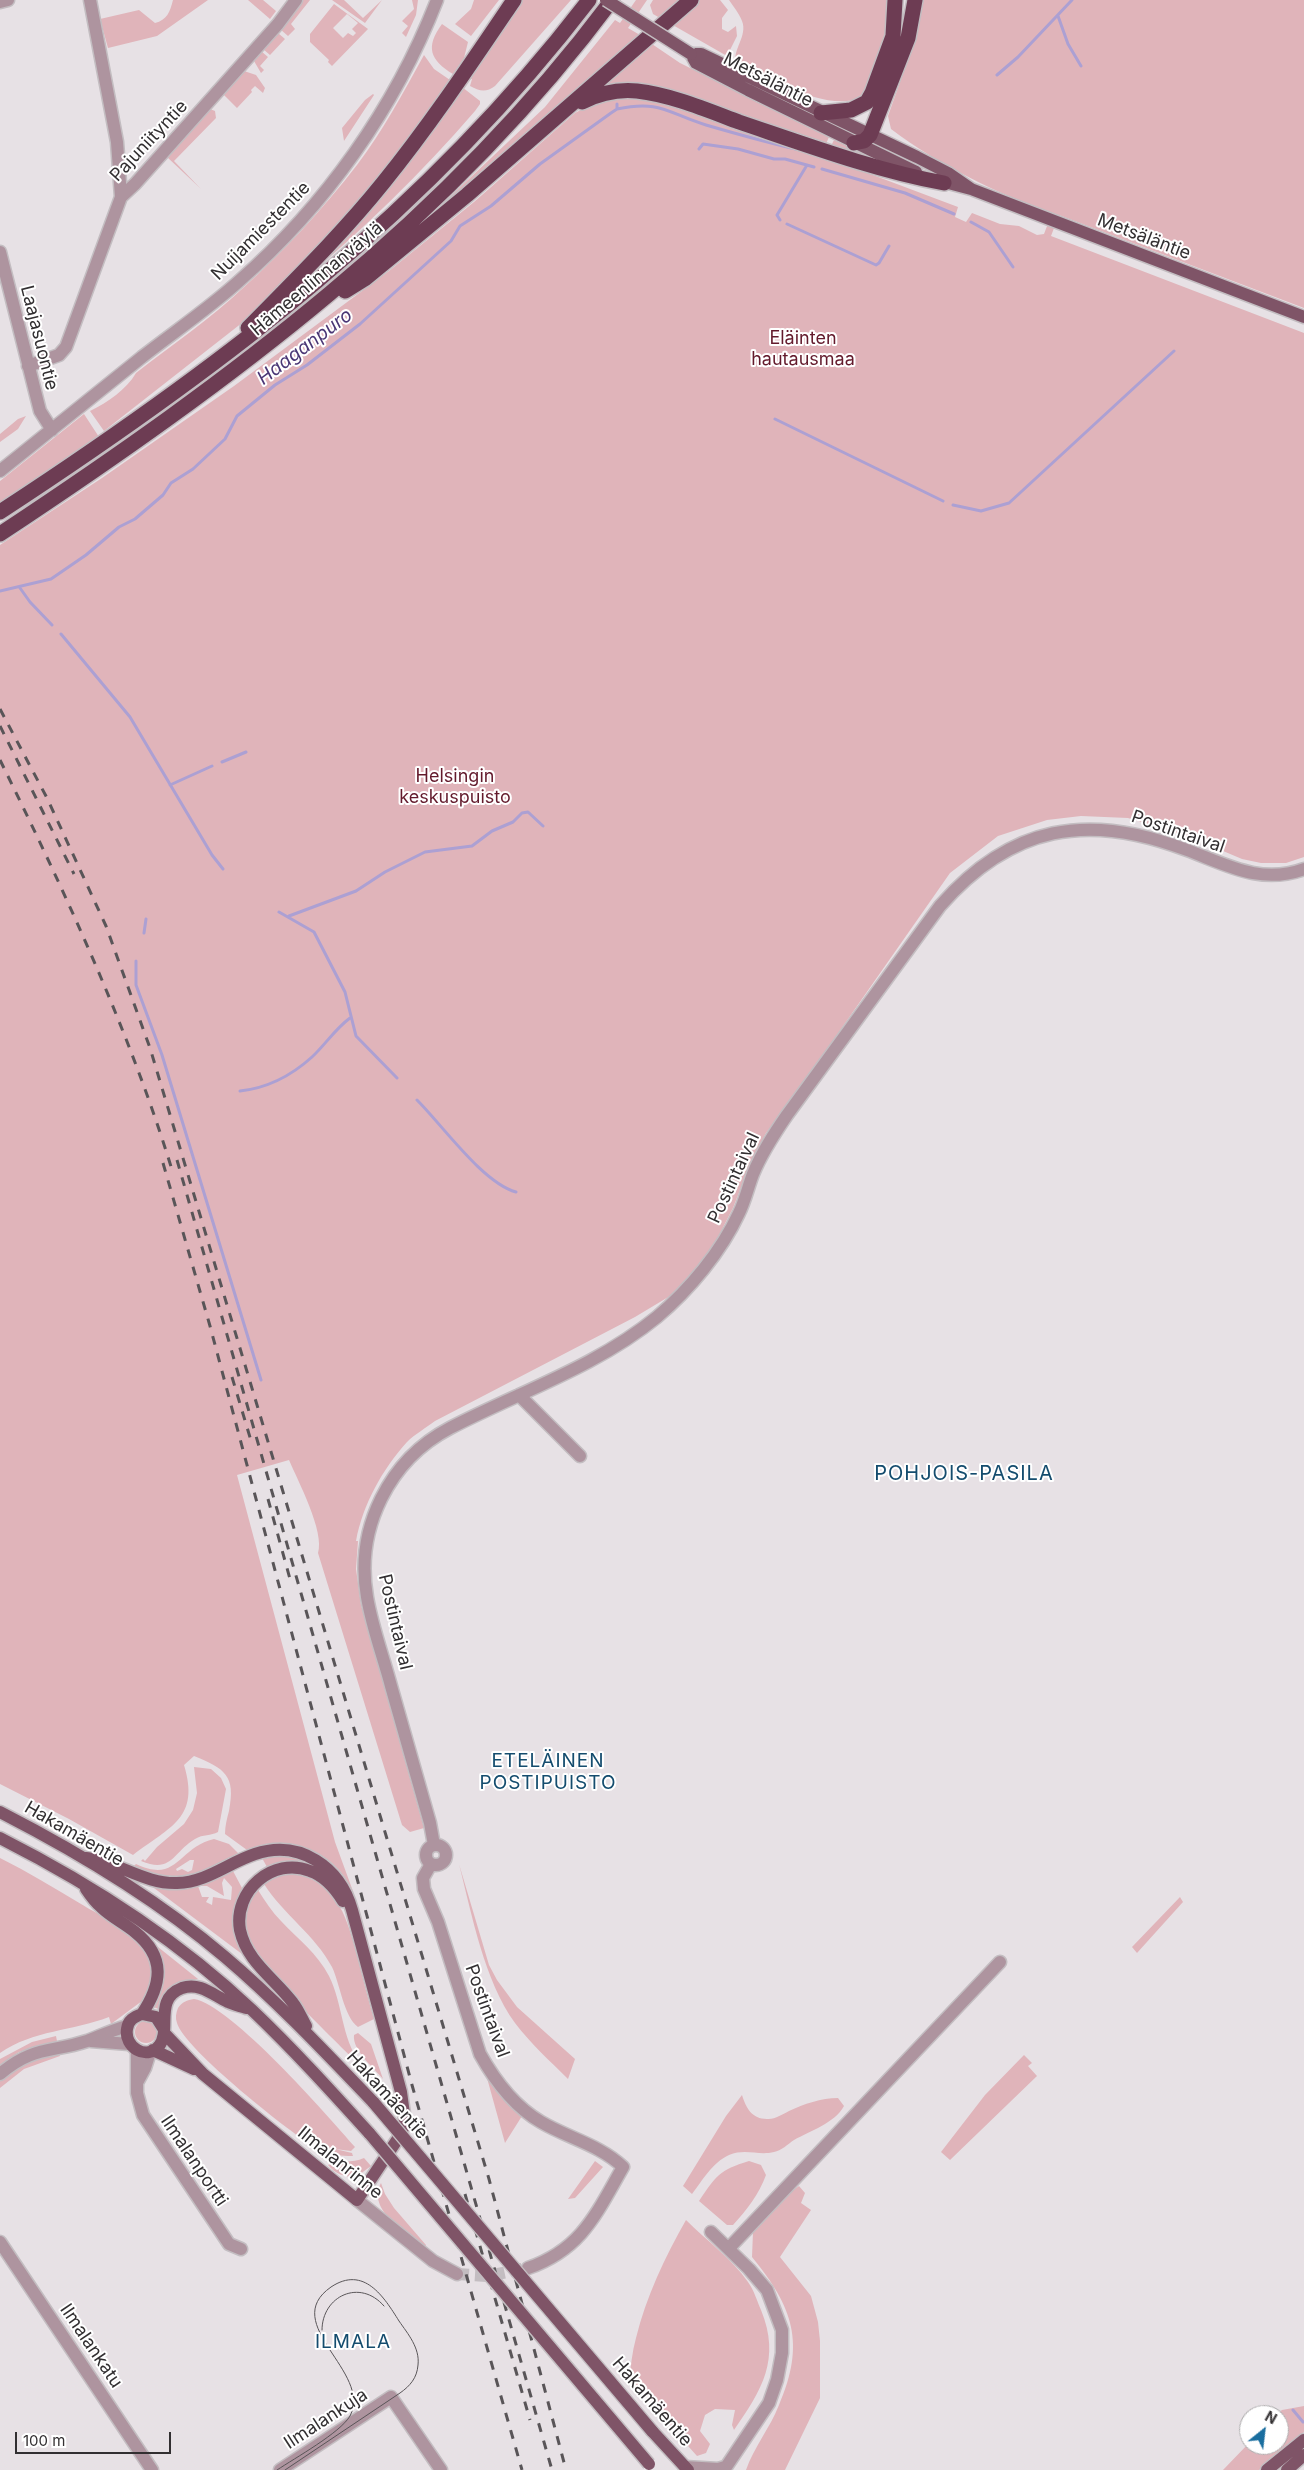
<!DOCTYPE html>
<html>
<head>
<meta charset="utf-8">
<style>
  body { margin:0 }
  #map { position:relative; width:1304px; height:2470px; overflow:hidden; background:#e7e1e5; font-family:Inter,sans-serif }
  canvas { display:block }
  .north { position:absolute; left:1239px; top:2405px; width:50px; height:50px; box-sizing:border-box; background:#fff; border:1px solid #adacad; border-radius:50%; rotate:29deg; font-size:14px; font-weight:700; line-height:20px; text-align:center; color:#322f31 }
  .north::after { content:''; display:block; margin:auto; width:18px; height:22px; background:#1a6e9f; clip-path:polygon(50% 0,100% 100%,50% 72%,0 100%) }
  .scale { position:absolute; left:15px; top:2432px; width:156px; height:22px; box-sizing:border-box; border:2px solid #322f31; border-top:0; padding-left:6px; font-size:15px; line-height:18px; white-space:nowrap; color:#322f31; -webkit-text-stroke:4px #fff; paint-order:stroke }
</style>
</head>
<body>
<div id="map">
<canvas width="1304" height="2470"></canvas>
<div class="north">N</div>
<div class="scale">100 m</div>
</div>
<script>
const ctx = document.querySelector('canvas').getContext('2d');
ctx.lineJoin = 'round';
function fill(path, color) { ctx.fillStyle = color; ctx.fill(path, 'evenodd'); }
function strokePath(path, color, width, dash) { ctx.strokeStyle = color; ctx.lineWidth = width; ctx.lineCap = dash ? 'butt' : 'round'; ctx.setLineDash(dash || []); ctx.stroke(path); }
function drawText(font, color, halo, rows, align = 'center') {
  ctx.font = font + ' Inter,sans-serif'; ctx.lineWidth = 4; ctx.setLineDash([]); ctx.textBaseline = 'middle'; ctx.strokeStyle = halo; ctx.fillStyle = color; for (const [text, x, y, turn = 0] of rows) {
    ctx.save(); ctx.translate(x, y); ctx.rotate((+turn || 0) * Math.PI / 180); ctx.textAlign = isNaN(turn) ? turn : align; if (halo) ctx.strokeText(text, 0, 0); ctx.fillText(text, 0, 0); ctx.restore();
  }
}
fill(new Path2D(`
  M173 0H208L157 36 108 48 100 19 139 10 155 23C167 20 170 12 173 0Z
  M248 0H263L276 11 270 19Z
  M302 0H310L291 24 295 29 288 36 280 29Z
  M332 0H344L363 18 382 0 365 23Z
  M412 0H418L416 15 406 37 402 33 408 26 402 21 414 9Z
  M474 0H499L471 36 455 24 471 9Z
  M521 0H571L495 86C486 93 479 91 470 86L472 79 465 80Z
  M636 0H647L628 28 640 35 536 129 417 228 545 107 615 20 620 23Z
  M653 0H682L660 18 653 14 650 5Z
  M700 0H720L728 10 722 18V29L728 32 736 26 737 36 727 56 671 24Z
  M729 0H889L886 35 861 98C824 112 770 78 736 63 732 50 748 36 742 21 739 13 733 6 729 0Z
  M920 0H1304V308L1059 215 1051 236 1304 333V857L1286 863H1261L1242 859 1197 840 1128 818 1081 816 1047 820 998 836 950 873 790 1102 766 1133 750 1164 733 1208 716 1241 692 1274 675 1293 635 1317 435 1421C426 1428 415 1434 407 1442 382 1470 363 1504 356 1541H358L356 1569 361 1605 424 1828 410 1832 402 1825 318 1553C325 1532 298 1481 289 1460L237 1475 335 1842 354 1894C333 1847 293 1839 247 1850L225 1834C225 1826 227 1818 229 1811 236 1775 225 1769 194 1756L184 1765C200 1818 171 1826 133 1855L69 1819 0 1784V545L102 478 234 386 389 271 474 202 575 113 610 95 659 100 817 154 958 207 955 217 966 222 972 213 1000 224 1019 226 1037 235 1044 234 1052 213C996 193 939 165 891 129L888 116 910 54Z
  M334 4 368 29 332 66 328 62 329 60 310 42V34ZM347 14 358 23 352 29 356 33 353 36 348 33 343 38 333 28Z
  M442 24 468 42 464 58 453 74C430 60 425 47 442 24Z
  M278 33 285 39 270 55 263 49Z
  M649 42 680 63 829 137 825 146 665 93 603 88 602 86Z
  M261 51 268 57 260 66 264 70 261 73 254 61Z
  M424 55 434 69 450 80 396 159 363 199 261 308 104 431 90 411C108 402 126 390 136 373 172 345 210 319 243 288 284 251 323 209 357 165 383 131 403 93 424 55Z
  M244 71 256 75 265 88 263 93 255 86 251 90 252 92 237 108 223 94Z
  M462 87 480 101V104L475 111C422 173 362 230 300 283Z
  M373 94 374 95 344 141 342 128 365 100Z
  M210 109 215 111 216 118 174 161 201 189 167 157Z
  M834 140 886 164 830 148Z
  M84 414 99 437 0 503V481Z
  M26 416 18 429 0 442V434L18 419Z
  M194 1767 211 1769 221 1778 226 1789 218 1832C211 1836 203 1834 195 1839 173 1852 172 1874 141 1861L143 1859 145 1861 157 1847 184 1824 193 1810 197 1793Z
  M214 1839 229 1844 239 1854C195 1876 182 1884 133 1867L136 1864C178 1884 177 1848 214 1839ZM190 1860H194L192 1870 188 1872 182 1869 177 1871 176 1869Z
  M275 1855 293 1857 313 1864 311 1866 267 1867 262 1858Z
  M0 1858C28 1872 54 1888 81 1904 108 1921 164 1942 150 1984 148 1991 147 1996 142 2001L111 2024 109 2017C73 2031 33 2030 0 2053Z
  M459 1864 489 1965 497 1980 517 2007 575 2059 568 2079C550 2061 531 2044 515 2023 484 1980 472 1915 459 1864Z
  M233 1871 242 1888 234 1912 242 1954 150 1885 216 1879ZM224 1878 232 1887 231 1900 213 1897 212 1905 206 1902 209 1897H202L198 1886H207L224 1896 222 1883Z
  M296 1873C340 1886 347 1919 358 1959 363 1979 368 1999 374 2019L358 2027C344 2017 340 1984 332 1967 315 1935 284 1915 264 1884L282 1874Z
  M258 1890C265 1901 272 1912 281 1921 299 1940 317 1953 329 1976 343 2004 341 2037 360 2063L358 2064C331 2035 252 1965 246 1929 243 1914 248 1902 258 1890Z
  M1180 1897 1183 1902 1137 1953 1132 1947Z
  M158 1947 198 1979 183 1982 159 2009 153 2007Z
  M194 1999C231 2005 327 2115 355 2147L351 2151 335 2149 352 2153 353 2156C341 2156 330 2155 319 2150 293 2135 184 2049 177 2023 175 2018 176 2013 178 2008 182 2002 187 2000 194 1999Z
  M135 2032a11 11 0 1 1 22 0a11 11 0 1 1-22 0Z
  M358 2033 371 2044 383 2079C374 2068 352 2050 354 2035Z
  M56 2036 57 2041 19 2052 0 2065V2059L32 2042Z
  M59 2052 60 2056 24 2069 0 2088V2081C17 2065 37 2058 59 2052Z
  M1024 2055 1032 2063 1028 2066 1037 2076 950 2160 941 2152 985 2095Z
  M487 2078 522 2116 505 2143Z
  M742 2095C746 2108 752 2119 767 2119 774 2120 783 2114 789 2111 804 2104 821 2098 838 2098L844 2106C835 2123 810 2131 794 2140 788 2144 781 2151 774 2152 758 2156 746 2148 729 2155 713 2162 702 2181 692 2194L683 2186 726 2116Z
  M364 2158 371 2166 356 2177C345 2177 335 2174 328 2165 339 2159 352 2164 364 2158Z
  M595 2161 603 2167 575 2198 568 2199Z
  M749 2161 761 2165 766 2175C759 2194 747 2210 733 2225H727L699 2201C716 2176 719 2170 749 2161Z
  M381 2183 385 2194 394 2208 426 2245 425 2248C408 2234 366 2210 381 2183Z
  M799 2186 805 2193 801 2203 811 2210 780 2257 811 2296 818 2322 820 2341V2398L785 2470H746C754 2447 770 2428 779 2405 806 2343 793 2307 752 2257L753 2232 789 2193Z
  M686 2220C706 2240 732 2259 748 2282 754 2290 757 2301 761 2310 781 2359 762 2390 734 2430L732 2425 735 2410 715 2409 705 2415 700 2431 710 2444 706 2453 697 2456 629 2380C631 2366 632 2352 636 2338 646 2297 665 2257 686 2220Z
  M1304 2406V2432L1259 2470H1223L1249 2443V2445H1279V2415H1276L1282 2410Z`), '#e0b4ba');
strokePath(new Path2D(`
  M1058 16 1068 44 1081 66
  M997 75 1018 57 1072 0
  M617 109C661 100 667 113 706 125 737 134 769 143 800 150
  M699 149 703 144 738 149 774 159H785L814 167
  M822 169 905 193 954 214
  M780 220 777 215 807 165
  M971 222 989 232 1013 267
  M787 224 876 265 879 263 889 246
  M775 419 943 501
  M953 505 981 511 1009 503 1174 351
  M20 588 30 602 52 625
  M0 591 51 579 86 555 119 527 135 519 163 495 171 483 193 469 225 439 237 416 275 385 307 365 360 324 451 241 460 226 491 206 540 164 611 113 617 109V104
  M61 634 130 717 212 855 223 869
  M222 762 246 752
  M170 785 212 766
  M279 912 314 932 345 992 356 1036 397 1078
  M289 916 356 891 385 872 425 852 472 846 492 831 513 822 522 813 528 812 543 826
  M144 933 146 919
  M136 961V985L162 1055 261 1380
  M240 1091C268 1088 291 1076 312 1057 325 1045 335 1029 350 1018
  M417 1100C443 1126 483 1183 516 1192
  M1293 2410 1303 2422`), '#aca0d3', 3);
strokePath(new Path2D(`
  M457 2274 488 2276 526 2268`), '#c3bdc1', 12, [12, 6]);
const minor = new Path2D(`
  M90 0 117 142 121 197
  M0 2 8 0
  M0 252 40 411 52 430
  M28 366 59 355 66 347 121 197 135 184 278 24 296 0
  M0 471C48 433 95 395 142 357 174 332 208 309 238 282 325 206 395 108 437 0
  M519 1395 580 1456
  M426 1855a10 10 0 1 1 20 0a10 10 0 1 1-20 0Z
  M434 1845 430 1823C417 1777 404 1731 391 1686 383 1656 372 1627 367 1597 355 1528 389 1460 450 1428 519 1392 596 1367 657 1317 689 1290 721 1252 739 1213 745 1201 748 1187 753 1174 762 1152 774 1134 787 1115L940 906C1011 825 1088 812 1187 850 1227 865 1261 885 1304 869
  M431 1864 423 1878 424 1889 438 1922 480 2054C495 2081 515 2107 541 2122 568 2138 600 2145 623 2167 596 2214 582 2249 528 2268
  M91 2041 129 2044
  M137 2050V2093L143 2115 229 2244 241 2249
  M0 2074C33 2046 50 2053 87 2041 100 2036 113 2030 127 2026
  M138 2081 145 2068 150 2052
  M357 2200 433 2261 457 2274
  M711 2232 749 2269 767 2290 782 2330V2353L777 2380 769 2403 724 2470
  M0 2242 152 2470
  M729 2248 1000 1962
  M685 2467 718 2469 725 2467
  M280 2470 391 2397 441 2470`);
const major = new Path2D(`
  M916 172 748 90 696 63 691 54H701L917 157 948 173 971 189
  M937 180 971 189 1304 317
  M0 1812C80 1853 157 1899 225 1957 278 2002 326 2053 374 2103
  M0 1838C91 1884 178 1940 252 2010 294 2050 332 2092 370 2134
  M86 1858C119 1862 144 1884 177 1883 207 1882 228 1863 255 1854 300 1839 340 1867 352 1910L401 2092 405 2121 401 2134 357 2200 203 2074 164 2033
  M86 1889C90 1895 95 1902 101 1907 111 1917 124 1923 135 1932 166 1957 162 1984 142 2014
  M306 2026C302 2019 298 2009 293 2003 274 1978 247 1962 240 1930 233 1891 273 1856 310 1871 325 1876 335 1888 343 1901
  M163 2028 156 2017 142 2014C134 2017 128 2020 127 2029 124 2047 146 2061 159 2046 172 2030 153 1999 182 1988 200 1982 213 1995 228 2002 234 2005 241 2006 246 2008
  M153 2050 194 2069
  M652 2431 688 2470
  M1267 2470 1304 2440
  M1287 2470 1304 2455`);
const highway = new Path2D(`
  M582 102C600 93 617 89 637 91 672 95 707 110 739 122 807 145 874 170 944 183
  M821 113 851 110 867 102 872 93 893 36 895 0
  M854 143 864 141 870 135 908 38 915 0
  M345 291 366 278 467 195 691 0
  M248 328C294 281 342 234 383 183 430 125 472 62 514 0
  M0 512C222 367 426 213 589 0
  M0 534C228 383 447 222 612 0`);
strokePath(minor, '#c3bdc1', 15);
strokePath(major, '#c3bdc1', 15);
strokePath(highway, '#c3bdc1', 18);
strokePath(minor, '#ae949f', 12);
strokePath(major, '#7f5467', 12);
strokePath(highway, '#6d3c53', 15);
strokePath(new Path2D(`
  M322 2330C322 2296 360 2278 384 2306
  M277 2470C295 2458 340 2433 350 2416 373 2372 278 2324 331 2287 364 2265 384 2297 399 2321 408 2334 420 2348 418 2365 417 2378 410 2386 400 2393L285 2470`), '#595558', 1);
strokePath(new Path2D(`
  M0 709 47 798 106 926 150 1048 489 2179 566 2470
  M0 726 74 874
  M0 760C65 892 130 1032 173 1173
  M177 1160 552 2470
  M163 1163 210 1326 412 2085 522 2470
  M232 1377 252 1444
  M268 1499 290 1579
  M465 2194 530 2420`), '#595558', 3, [9, 9]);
const majorBridge = new Path2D(`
  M606 0 691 54
  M374 2103 652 2431
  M370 2134 649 2464`);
strokePath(majorBridge, '#c3bdc1', 15, []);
strokePath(majorBridge, '#7f5467', 12);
drawText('18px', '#322f31', '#fff', [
  ["Metsäläntie",768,80,27],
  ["Pajuniityntie",149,141,-47],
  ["Nuijamiestentie",261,231,-45],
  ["Metsäläntie",1144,237,21],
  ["Hämeenlinnanväylä",317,279,-40],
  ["Laajasuontie",39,338,76],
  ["Postintaival",1178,832,19],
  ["Postintaival",734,1178,-65],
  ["Postintaival",395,1622,77],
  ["Hakamäentie",74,1834,30],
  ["Postintaival",487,2011,70],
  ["Hakamäentie",387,2095,48],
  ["Ilmalanportti",194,2161,56],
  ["Ilmalanrinne",340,2163,39],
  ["Ilmalankatu",91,2346,56],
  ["Hakamäentie",652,2402,49],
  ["Ilmalankuja",326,2419,-33]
]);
drawText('18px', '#631a2c', '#fff', [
  ["Eläinten",803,339],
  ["hautausmaa",803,360],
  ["Helsingin",455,777],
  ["keskuspuisto",455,798]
]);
drawText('italic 19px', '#4a3675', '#fff', [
  ["Haaganpuro",305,347,-37]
]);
ctx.letterSpacing = '1px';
drawText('19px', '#144c6e', '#fff', [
  ["ETELÄINEN",548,1761],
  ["POSTIPUISTO",548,1783],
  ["ILMALA",353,2342]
]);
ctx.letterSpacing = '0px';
ctx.letterSpacing = '1px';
drawText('20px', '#144c6e', '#fff', [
  ["POHJOIS-PASILA",964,1474]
]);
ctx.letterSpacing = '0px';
</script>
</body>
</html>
